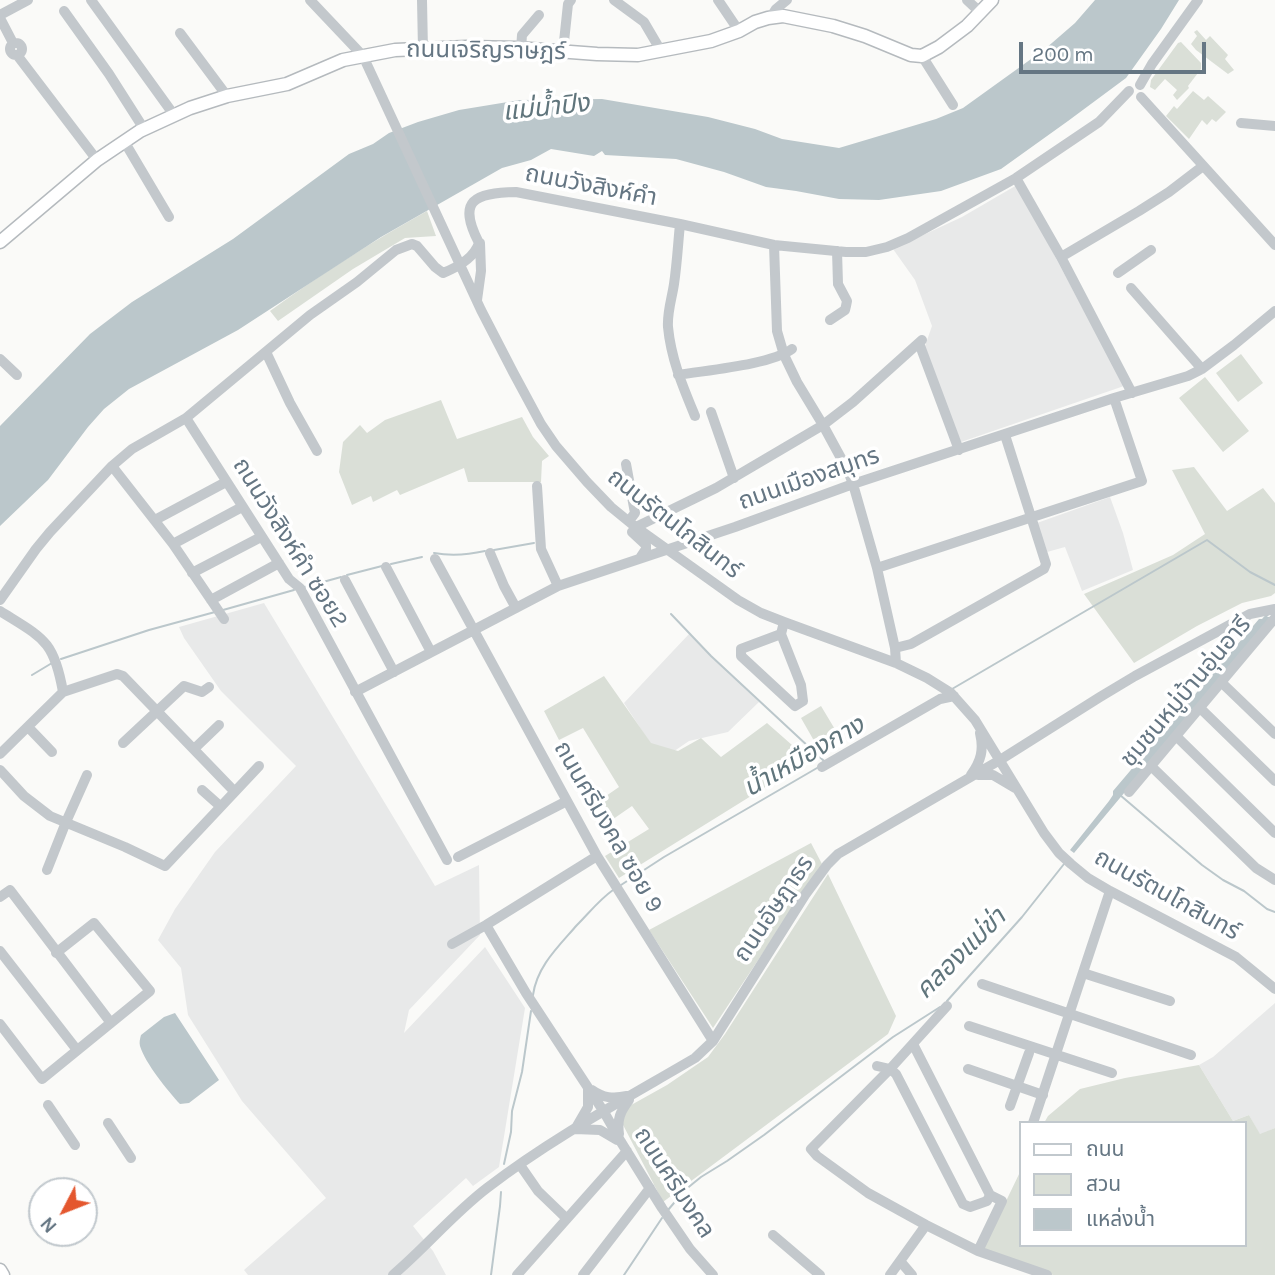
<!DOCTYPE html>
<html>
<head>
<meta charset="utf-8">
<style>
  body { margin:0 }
  #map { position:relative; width:1275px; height:1275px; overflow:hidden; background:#fafaf8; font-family:Karla,"Noto Sans Thai",sans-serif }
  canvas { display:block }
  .legend { position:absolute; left:1019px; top:1121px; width:228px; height:126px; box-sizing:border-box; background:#fff; border:2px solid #c1c8cd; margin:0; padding:9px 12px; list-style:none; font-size:21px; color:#657683 }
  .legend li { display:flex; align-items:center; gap:14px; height:35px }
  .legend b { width:35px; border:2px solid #c1c8cd }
  .north { position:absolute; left:28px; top:1177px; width:70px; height:70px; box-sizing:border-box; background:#fff; border:2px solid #c1c8cd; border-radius:50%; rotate:228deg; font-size:19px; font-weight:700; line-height:28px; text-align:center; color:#657683 }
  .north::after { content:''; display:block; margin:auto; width:24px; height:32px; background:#e4572e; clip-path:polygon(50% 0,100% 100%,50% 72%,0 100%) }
  .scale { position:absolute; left:1019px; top:42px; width:187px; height:32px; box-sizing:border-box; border:4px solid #657683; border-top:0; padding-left:9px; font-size:21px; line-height:24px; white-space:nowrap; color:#657683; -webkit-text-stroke:5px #fff; paint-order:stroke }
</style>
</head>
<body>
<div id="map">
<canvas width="1275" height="1275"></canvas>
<ul class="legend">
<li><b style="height:9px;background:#fff"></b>ถนน</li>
<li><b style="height:19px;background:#dadfd7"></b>สวน</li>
<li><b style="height:19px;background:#bbc7cb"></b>แหล่งน้ำ</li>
</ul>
<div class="north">N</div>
<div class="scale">200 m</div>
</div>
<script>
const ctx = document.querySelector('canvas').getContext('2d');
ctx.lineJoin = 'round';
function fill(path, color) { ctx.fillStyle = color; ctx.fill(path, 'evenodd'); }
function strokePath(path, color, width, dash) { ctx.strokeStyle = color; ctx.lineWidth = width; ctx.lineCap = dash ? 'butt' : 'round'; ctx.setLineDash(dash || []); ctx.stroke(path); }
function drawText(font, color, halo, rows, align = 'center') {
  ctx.font = font + ' Karla,"Noto Sans Thai",sans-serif'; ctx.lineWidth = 7; ctx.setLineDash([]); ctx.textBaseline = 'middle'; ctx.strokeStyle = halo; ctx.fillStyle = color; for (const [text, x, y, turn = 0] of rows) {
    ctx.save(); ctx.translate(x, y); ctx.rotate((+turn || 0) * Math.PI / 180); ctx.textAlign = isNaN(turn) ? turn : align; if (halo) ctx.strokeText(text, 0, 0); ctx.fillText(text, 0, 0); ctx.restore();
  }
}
fill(new Path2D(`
  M1017 185 1124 386 961 442 924 349 932 326 915 280 893 249 962 217Z
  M1110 497 1123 533 1133 570 1082 591 1065 547 1047 552 1037 523Z
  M264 603 435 886 479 865 480 935 409 1010 404 1033 485 947 525 1008 499 1167 473 1186 466 1178 413 1226 433 1251 446 1275H248L244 1270 326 1198 242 1101 188 1015 181 968 158 940 175 909 215 852 296 766 221 691 184 638 179 627Z
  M689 634 759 702 728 732 689 741 661 760 624 703Z
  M1275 1003V1128L1260 1135 1249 1115 1233 1121 1199 1065 1213 1057Z`), '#e8e9e9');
fill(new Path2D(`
  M1197 30 1206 40 1210 36 1228 55 1225 59 1234 70 1228 74 1196 50 1191 44 1197 36 1194 32Z
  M1181 42 1201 63V69L1188 86 1189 88 1177 100 1173 95 1177 90 1165 79 1155 90 1150 87 1151 80 1178 43Z
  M1193 91 1204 100 1208 96 1226 112 1216 122 1212 119 1207 125 1202 120 1189 139 1166 116 1174 106 1177 109Z
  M427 211 436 236 405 238 353 269 278 321 270 311C321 274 373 241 427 211Z
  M1241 354 1263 383 1238 402 1216 373Z
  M1205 377 1249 431 1223 452 1179 398Z
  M441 400 457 439 522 417 533 437 549 456 542 461 541 482H468L464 468 400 495 397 490 373 502 371 496 352 505 339 472 343 442 360 425 367 433 385 420Z
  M1194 467 1227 511 1263 488 1275 503V593L1271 596 1242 603 1197 626 1134 663 1084 594 1173 555 1205 534 1172 470Z
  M604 676 651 743 678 751 701 738 721 757 767 723 809 760 619 878 605 856 649 829 632 806 606 824 593 805 619 787 583 728 559 740 544 711Z
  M821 706 842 741 821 753 801 718Z
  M811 843 822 864 713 1028 649 930Z
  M828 874 896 1016 888 1034 663 1202 621 1121 624 1109 667 1085 708 1057 725 1034Z
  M1199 1065 1233 1121 1249 1115 1260 1134 1275 1128V1275H1053L982 1251 1021 1170V1245H1245V1123H1044L1048 1116 1080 1089 1125 1078Z`), '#dadfd7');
fill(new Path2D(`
  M1095 0H1179L1161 29 1126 78 1068 121 1001 169 941 191 879 200 839 199 796 191 766 187 724 172 676 159 605 155 602 151 594 156 551 149 531 160 502 168 381 237 238 330 129 389 104 409 88 427 48 480 0 526V426L90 334 132 302 233 239 349 154 373 144 389 133 418 122 459 110 520 100 602 99 708 117 755 129 782 139 839 148 936 119 963 108 1045 49 1075 23Z
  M1275 604V609L1267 617H1271L1074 853 1070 850 1109 801 1113 795V791L1259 619H1262Z
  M175 1013 219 1080 189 1103 180 1104C168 1091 145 1063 140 1046 139 1042 140 1039 141 1035L164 1017Z`), '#bbc7cb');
strokePath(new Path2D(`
  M494 550 534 543
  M434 553C451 556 467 555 485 551
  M391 564 422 557
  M347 575 382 566
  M305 587 341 577
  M223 610 294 590
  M671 614 711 656 824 761
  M61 659 149 630 215 612
  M32 675 52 663
  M952 689 1207 540 1250 572 1275 585
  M1120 795 1202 865 1223 880 1244 891 1267 909 1275 912
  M621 885 664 857 817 768
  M533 995C537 966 559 946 577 925 589 913 599 900 613 890
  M947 1001 1022 917 1064 864
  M504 1164 511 1132 512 1111 522 1072 531 1011
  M668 1210 685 1190 701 1177 727 1161 764 1135 893 1037 940 1007
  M491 1275 500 1206 501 1192
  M624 1275 662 1218`), '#bbc7cb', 2);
const major = new Path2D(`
  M0 242 97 160 140 131 190 108 227 96 287 84 343 60 395 50 467 47 517 48 597 54 638 55 711 41 739 31 755 22 768 18 783 16 833 26 865 36 911 55 922 56 939 47 967 26 992 0
  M0 1270 3 1275`);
strokePath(major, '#b5babe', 15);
strokePath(new Path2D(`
  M91 0 174 115
  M310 0 363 56 481 310 513 372 541 424 556 446 587 482 611 507 633 525 738 600 761 613 784 622 896 663 927 678 951 693 975 720 1044 833 1059 853 1071 864 1088 878 1110 891 1236 957 1275 989
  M422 0 423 50
  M614 0 644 22 661 51
  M718 0 739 31
  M967 0 981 13
  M64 11 109 74 144 129
  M0 15 28 0
  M771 17 776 9 787 0
  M0 18 13 43
  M180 33 227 96
  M10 49a6 6 0 1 1 12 0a6 6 0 1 1-12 0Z
  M521 49 522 35 539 15
  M563 51 568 4 571 0
  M17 55 97 160
  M922 56 953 105
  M1140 85 1152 64 1198 0
  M1141 97 1275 245
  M1241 123 1275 126
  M124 141 169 217
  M1016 178 1061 257 1132 393
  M680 224C678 244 677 264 674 284 672 298 667 312 668 327 671 359 683 387 695 416
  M774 245 777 331 784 355 797 382 823 425 848 471 853 484 877 568 895 648 896 663
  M1061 257 1139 211 1169 192 1203 166
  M1118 273 1151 250
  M1131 288 1202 369
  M477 300 481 271 480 243
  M830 320 845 310 846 306 847 301 838 284 837 251
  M919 343 959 450
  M266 352 290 403 317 451
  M0 359 17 375
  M678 375C707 370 770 365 792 349
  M711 412 734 478
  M186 418 289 579 300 588 447 860
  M626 464 635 513 629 521
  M112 466 173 544 224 619
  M537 486 541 549 558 586
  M155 520 226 482
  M636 527 716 488 823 425 853 402 922 340
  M632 532 646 545V549L640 558
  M173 544 242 507
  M490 553 504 586 516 608
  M435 559 597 856 713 1041
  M386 567 431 652
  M877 568 1142 481 1114 398
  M192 573 261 537
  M345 580 394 672
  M0 600 36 549 50 532 112 466 132 449 186 418 310 315 357 282 396 250 412 244 417 246 435 267 443 273C458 267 474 258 479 243 457 200 474 193 516 192L680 224 774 245 846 252H866L887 247 908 238 1016 178 1099 122 1129 91
  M211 600 279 563
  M0 611C43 638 54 640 63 692L0 754
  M781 634 741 649V656L795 706 803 701 801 685 781 634 784 622
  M895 648 911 644 1044 569 1046 564 1005 435
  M1221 682 1275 734
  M63 692 117 674 123 676 234 791
  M355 692 558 586 735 527 853 484 1114 398 1188 376 1202 369 1234 345 1275 311
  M1200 708 1275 781
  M28 727 52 752
  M1176 736 1275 833
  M123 743 184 686 202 692 209 687
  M194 749 219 725
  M822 767 940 699 954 696
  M1152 767 1256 868 1275 880
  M0 770 24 796 50 816 125 847 165 866 259 766
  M971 775C981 761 984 750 980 733
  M978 775H993L1015 788
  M202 790 220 806
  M1129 792 1275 618
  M458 857 567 801
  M47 870 66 822 87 775
  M0 897 10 890 111 1023
  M486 925 526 993 604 1112 621 1142 662 1208 690 1249 713 1275
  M452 944 486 925 597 856
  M0 951 77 1050
  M1083 973 1170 1001
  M982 984 1191 1055
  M947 1006 890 1069 811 1149 817 1156 868 1193 926 1225 978 1251 1047 1275
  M0 1024 42 1079 150 991 94 923 56 953
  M969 1026 1112 1073
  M877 1066 890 1069 896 1074 963 1204 970 1207 987 1201 990 1195 913 1044
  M968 1069 1043 1095
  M592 1090C603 1098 613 1099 627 1096
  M48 1105 75 1145
  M1010 1106 1029 1053
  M108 1123 131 1158
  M1033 1123 1110 891
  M577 1126 588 1107V1088
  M575 1129 600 1130 617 1140
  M619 1134C617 1119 620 1112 629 1100
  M520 1165 538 1191 566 1218
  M773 1235 820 1275
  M978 1251 1002 1201 990 1195
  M900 1261 912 1275
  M393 1275C426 1247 453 1214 487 1188 552 1138 625 1099 695 1058L713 1041 805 895 827 865 838 854 1000 760 1100 697 1135 676 1250 614 1275 609
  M517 1275 627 1151
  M583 1275 650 1188
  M890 1275 926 1225`), '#c3c8cc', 10);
strokePath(major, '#fff', 12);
drawText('24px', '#657683', '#fff', [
  ["ถนนเจริญราษฎร์",486,51,1],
  ["ถนนวังสิงห์คำ",591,186,11],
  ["ถนนเมืองสมุทร",809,479,-19],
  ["ถนนรัตนโกสินทร์",674,524,38],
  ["ถนนวังสิงห์คำ ซอย2",290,543,58],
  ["ชุมชนหมู่บ้านอุ่นอารี",1186,692,-50],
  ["ถนนศรีมงคล ซอย 9",608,827,60],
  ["ถนนรัตนโกสินทร์",1167,895,29],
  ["ถนนอัษฎาธร",774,909,-56],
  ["ถนนศรีมงคล",674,1183,57]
]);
drawText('italic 26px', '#60757c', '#fff', [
  ["แม่น้ำปิง",546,108,-6],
  ["น้ำเหมืองกาง",804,757,-30],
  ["คลองแม่ข่า",961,954,-45]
]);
</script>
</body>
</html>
